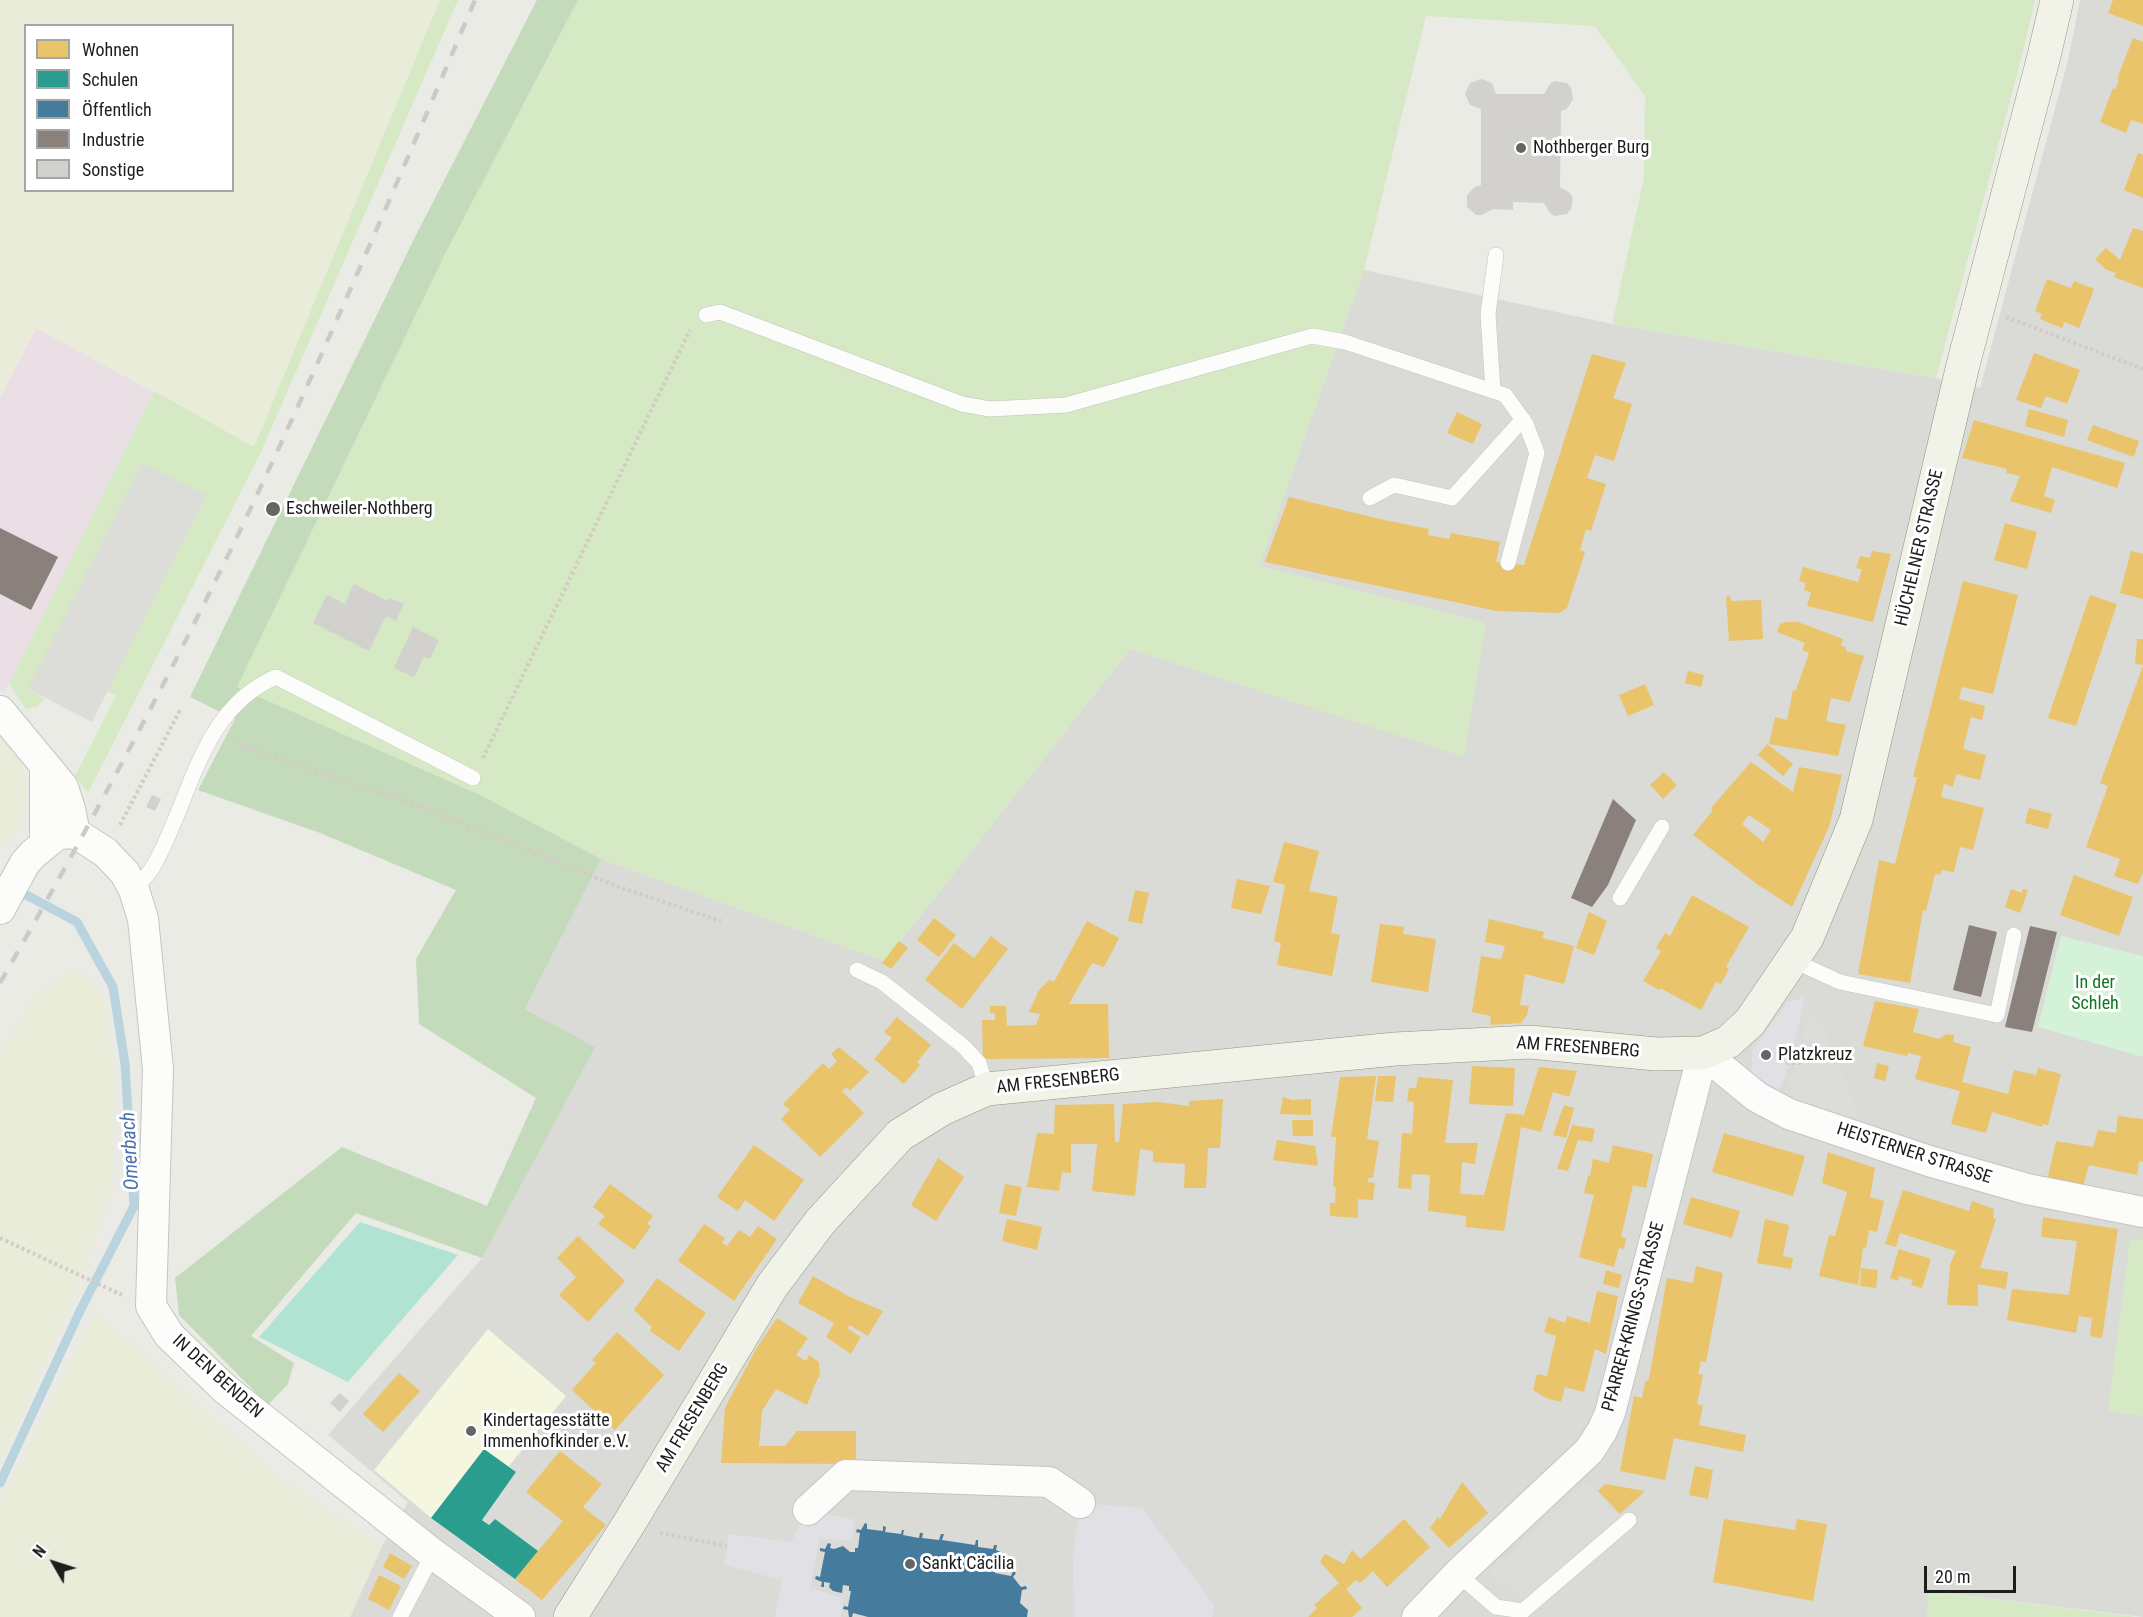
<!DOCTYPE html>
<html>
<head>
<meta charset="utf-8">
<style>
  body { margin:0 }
  #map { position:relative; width:2143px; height:1617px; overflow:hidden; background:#ebebe6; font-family:"Roboto Condensed",sans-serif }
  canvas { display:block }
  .legend { position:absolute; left:24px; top:24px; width:210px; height:168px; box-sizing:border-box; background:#fff; border:2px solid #a5a5a5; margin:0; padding:8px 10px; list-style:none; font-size:18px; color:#1d1d1d }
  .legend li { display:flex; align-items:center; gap:12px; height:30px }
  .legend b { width:30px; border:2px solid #a5a5a5 }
  .north { position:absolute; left:24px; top:1533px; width:60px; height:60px; -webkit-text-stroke:4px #fff; paint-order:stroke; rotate:309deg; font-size:16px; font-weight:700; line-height:24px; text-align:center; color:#1d1d1d }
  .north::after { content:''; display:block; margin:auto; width:21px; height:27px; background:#1d1d1d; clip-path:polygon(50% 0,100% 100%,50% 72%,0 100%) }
  .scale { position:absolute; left:1924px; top:1566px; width:92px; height:27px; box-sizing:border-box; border:3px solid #1d1d1d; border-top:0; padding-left:8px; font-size:18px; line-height:21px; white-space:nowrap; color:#1d1d1d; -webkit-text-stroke:4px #fff; paint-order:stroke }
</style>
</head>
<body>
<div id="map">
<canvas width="2143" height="1617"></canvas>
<ul class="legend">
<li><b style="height:16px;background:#e9c46a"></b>Wohnen</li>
<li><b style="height:16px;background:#2a9d8f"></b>Schulen</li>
<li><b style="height:16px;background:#457b9d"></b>Öffentlich</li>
<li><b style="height:16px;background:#8a817c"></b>Industrie</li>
<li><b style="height:16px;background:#d2d1cd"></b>Sonstige</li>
</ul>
<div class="north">N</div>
<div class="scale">20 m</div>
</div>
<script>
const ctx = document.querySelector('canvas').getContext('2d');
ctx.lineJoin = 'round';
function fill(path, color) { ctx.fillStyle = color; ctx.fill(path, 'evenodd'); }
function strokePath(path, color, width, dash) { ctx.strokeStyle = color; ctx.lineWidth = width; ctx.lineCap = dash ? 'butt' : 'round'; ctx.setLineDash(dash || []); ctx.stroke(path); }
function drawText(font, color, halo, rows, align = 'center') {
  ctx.font = font + ' "Roboto Condensed",sans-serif'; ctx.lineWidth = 6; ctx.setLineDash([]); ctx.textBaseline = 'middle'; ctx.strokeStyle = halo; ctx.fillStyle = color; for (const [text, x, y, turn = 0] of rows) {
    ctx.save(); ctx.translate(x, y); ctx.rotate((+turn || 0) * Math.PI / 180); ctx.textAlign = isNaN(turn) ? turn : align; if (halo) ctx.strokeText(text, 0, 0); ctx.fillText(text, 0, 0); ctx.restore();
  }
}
fill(new Path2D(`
  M2080 0H2143V1617L1929 1591 1927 1617H350L382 1546 408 1502 328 1435 482 1258 594 1047 525 1009 601 859 885 961 1130 649 1464 756 1485 623 1259 566 1364 270 1612 324 1936 378 1980 388 2068 60Z`), '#dadad7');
fill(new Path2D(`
  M36 328 154 391 9 684 3 693 0 689V398Z`), '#e9dfe4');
fill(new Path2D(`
  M488 1329 566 1396 509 1466 516 1472 482 1519 489 1525 495 1519 516 1535 494 1565 431 1518 374 1470Z`), '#f4f6e0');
fill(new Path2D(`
  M0 0H440L254 447 36 328 0 398ZM26 26H232V190H26Z
  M0 732 18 750 29 802 8 845H0Z
  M74 968 103 995 115 1065 113 1189 69 1308 10 1443 0 1461V1055L34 997Z
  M96 1312 277 1477 382 1546 350 1617H0V1504Z`), '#e9ecd9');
fill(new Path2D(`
  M440 0H458L261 452 88 793 75 776 116 696 107 691 206 495 28 689 44 699 37 707 26 709 9 684 154 391 254 447Z
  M578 0H2035L2023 52 1936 378 1612 324 1644 178 1645 96 1595 26 1426 16 1364 270 1259 566 1486 623 1464 757 1130 649 885 961 601 859 480 795 237 687 445 254Z
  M2130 1239 2143 1240V1416L2108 1411Z
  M1928 1591 2136 1617H1927Z`), '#d4e9c4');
fill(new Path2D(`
  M537 0H578L445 254 237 687 480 795 601 859 525 1009 595 1047 482 1258 356 1213 251 1336 294 1363 288 1384 268 1405 179 1315 175 1278 342 1147 487 1206 536 1098 419 1024 416 959 456 890 320 833 198 790 235 719 190 697 415 237Z`), '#c3dabb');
fill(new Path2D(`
  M2061 936 2143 956V1057L2038 1027Z`), '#d3f2d7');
fill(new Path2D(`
  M360 1222 458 1255 348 1382 259 1337Z`), '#b1e3d3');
fill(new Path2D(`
  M142 463 206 495 92 722 28 689Z
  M1808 1013 1826 1032 1862 1125 1783 1098 1799 1054Z
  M1587 1482 1618 1516 1523 1600 1489 1573Z`), '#dcdcd9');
fill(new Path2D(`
  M1805 997 1792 1053 1788 1048 1786 1054 1790 1058 1789 1061 1785 1062 1786 1064H1790L1779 1090 1760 1087 1751 1076 1752 1051 1788 1002Z
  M1080 1503 1142 1508 1215 1606 1212 1617H1074L1073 1559Z
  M808 1510 855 1520 851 1541 820 1538 810 1588 843 1598 841 1617H775L782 1580 724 1565 729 1534 791 1542Z`), '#e1e0e5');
fill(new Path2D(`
  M2113 0H2143V26L2108 13Z
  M2133 38 2143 42V124L2131 120 2126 133 2100 122 2113 88 2115 90 2119 80 2117 79Z
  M2138 153 2143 155V198L2124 190Z
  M2133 228 2143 231V288L2114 277 2116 273 2105 269 2095 259 2106 248 2120 260Z
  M2047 279 2071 288 2074 281 2094 289 2079 328 2065 322 2062 328 2040 319 2042 314 2035 311Z
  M2034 353 2080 370 2067 404 2046 396 2041 408 2016 400Z
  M1592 354 1626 363 1613 398 1632 404 1614 461 1595 455 1587 478 1606 484 1591 531 1586 529 1580 550 1585 552 1567 608 1559 613 1497 611 1265 562 1289 497 1384 520 1429 529 1428 535 1449 539 1451 533 1500 542 1496 562 1524 565Z
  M2029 409 2068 420 2064 437 2025 426Z
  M1457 412 1482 424 1473 444 1447 433Z
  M1974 420 2125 463 2117 488 2052 467 2044 496 2055 500 2051 513 2010 501 2020 476 2006 473 2007 469 1962 458Z
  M2093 425 2139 441 2134 457 2087 440Z
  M2005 523 2037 532 2027 569 1994 560Z
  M1872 551 1891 554 1873 622 1807 606 1811 592 1804 590 1806 583 1799 581 1803 567 1858 582 1862 569 1856 568 1860 556 1870 558Z
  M2131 551 2143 554V599L2120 593Z
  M1963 581 2018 595 1993 694 1962 687 1959 699 1985 706 1982 720 1971 717 1963 749 1986 755 1980 780 1956 774 1953 787 1944 784 1941 797 1984 808 1973 850 1960 847 1954 872 1942 870 1940 875 1935 874 1926 911 1923 910 1910 983 1858 974 1879 860 1895 864 1917 777H1913Z
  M2090 595 2117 604 2076 726 2048 718Z
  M1730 596 1731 601 1761 600 1763 639 1729 641 1726 597Z
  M1787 622H1798L1843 639 1841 646 1846 647V651L1864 656 1850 702 1831 698 1826 721 1846 725 1838 756 1769 744 1775 717 1787 720 1793 690 1804 692 1796 690 1809 653 1802 650 1805 643 1777 632 1780 624Z
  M2137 639H2143V665L2135 664Z
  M2143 666V873L2138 884 2114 876 2120 859 2086 847 2108 786 2100 783Z
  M1688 671 1704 675 1701 687 1685 683Z
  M1645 684 1654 705 1628 716 1619 695Z
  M1767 744 1793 764 1783 776 1758 755Z
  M1751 762 1793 792 1799 767 1842 775 1829 827 1792 907 1757 884 1693 835 1713 810 1711 808ZM1749 815 1771 830 1763 842 1742 824Z
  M1664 772 1677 785 1663 799 1650 785Z
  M2029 808 2052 814 2048 829 2025 823Z
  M1284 842 1319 851 1309 891 1338 897 1331 933 1340 935 1332 976 1277 965 1281 943 1274 941 1285 885 1273 882Z
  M2074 875 2133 897 2119 936 2060 915Z
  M1237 879 1270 886 1261 914 1231 908Z
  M2011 889 2022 893 2023 889 2028 890 2020 913 2005 907Z
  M1135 890 1149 893 1142 924 1128 921Z
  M1692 895 1749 927 1726 967 1729 969 1721 984 1716 982 1701 1010 1660 988 1659 990 1643 981 1661 951 1656 948 1665 933 1670 936Z
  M1589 912 1607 921 1594 955 1576 948Z
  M934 918 956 935 939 957 917 940Z
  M1489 919 1544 932 1542 938 1574 946 1564 984 1525 974 1520 1005 1529 1006 1527 1015 1521 1023 1490 1025 1491 1016 1472 1012 1481 956 1501 959 1505 946 1485 942Z
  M1087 921 1119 938 1104 967 1092 963 1069 1004H1108L1109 1058 983 1059 982 1020H995V1013H990V1006H1006L1007 1026 1036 1025 1040 1014 1029 1012 1039 990 1049 980 1054 982Z
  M1380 924 1404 927 1403 934 1436 939 1428 992 1371 982Z
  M991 936 1008 949 962 1009 925 980 954 943 974 958Z
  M899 941 908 948 891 969 882 963Z
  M1875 1001 1919 1009 1913 1032 1939 1039 1947 1034 1954 1035 1953 1042 1971 1047 1962 1082 2008 1094 2014 1070 2036 1075 2038 1068 2061 1074 2048 1125 2043 1124 2042 1127 1992 1112 1986 1133 1951 1124 1960 1091 1915 1079 1921 1056 1908 1053 1907 1056 1863 1046Z
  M897 1017 931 1045 917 1062 920 1065 904 1084 874 1059 892 1038 884 1032Z
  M839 1047 869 1072 850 1091 847 1087 842 1091 864 1113 820 1157 781 1119 790 1110 783 1104 823 1063 829 1069 837 1061 831 1054Z
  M1877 1063 1889 1066 1885 1081 1874 1078Z
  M1472 1066 1515 1068 1513 1106 1469 1104Z
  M1539 1067 1577 1071 1569 1097 1553 1092 1541 1132 1521 1127 1504 1231 1466 1227V1216L1428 1211 1430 1175 1412 1174 1411 1189 1398 1188 1402 1133 1412 1134 1414 1102 1407 1101 1409 1088H1416L1418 1077 1453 1080 1445 1143H1478L1475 1164 1462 1162 1460 1194 1484 1195 1506 1113 1524 1115Z
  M1376 1076 1367 1139 1379 1141 1373 1178H1368V1182L1375 1183 1373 1200 1358 1199V1218L1330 1216V1203H1335L1336 1187H1333L1336 1137H1331L1340 1077Z
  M1378 1076H1396L1393 1102 1375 1101Z
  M1283 1097 1292 1100 1311 1099V1115L1280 1114Z
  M1223 1099 1220 1148H1208L1206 1188H1184L1185 1164 1153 1162V1151L1140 1149 1135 1196 1092 1191 1097 1144H1071V1173L1062 1172 1059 1191 1027 1187 1037 1133 1054 1134 1055 1105 1114 1104 1115 1142H1119L1123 1104 1158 1102 1189 1106V1101Z
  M1564 1105 1574 1108 1566 1138 1553 1135Z
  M2118 1116 2143 1119V1162L2139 1161 2137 1175 2089 1165 2083 1186 2047 1181 2056 1141 2093 1147 2098 1130 2116 1133Z
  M1292 1120H1313V1136H1293Z
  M1572 1125 1595 1129 1592 1142 1578 1140 1568 1171 1557 1169Z
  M1724 1133 1805 1156 1793 1196 1712 1172Z
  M1277 1140 1315 1146 1318 1166 1273 1160Z
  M754 1145 804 1180 774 1221 745 1200 738 1211 717 1197Z
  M1613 1145 1653 1154 1646 1188 1633 1185 1621 1237 1626 1238 1624 1249 1619 1248 1614 1267 1579 1257 1594 1195 1584 1193 1588 1176H1590L1593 1159 1609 1163Z
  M1828 1152 1875 1168 1870 1197 1884 1201 1877 1232 1869 1230 1866 1248H1863L1858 1285 1819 1276 1829 1235 1835 1236 1847 1192 1822 1183Z
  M938 1158 964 1177 936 1221 911 1205Z
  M610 1184 653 1216 647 1224 651 1226 634 1250 598 1224 605 1216 593 1207Z
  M1005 1184 1022 1187 1016 1216 999 1213Z
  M1903 1190 1969 1211 1972 1201 1994 1209 1993 1218 1996 1219 1980 1268 2008 1272 2006 1289 1978 1284V1306L1947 1305 1950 1265 1956 1251 1900 1233 1896 1247 1885 1244Z
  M1691 1197 1740 1211 1732 1238 1683 1224Z
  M2043 1217 2118 1229 2102 1338 2090 1336 2092 1318 2079 1316 2076 1333 2007 1320 2012 1289 2069 1295 2077 1241 2041 1237Z
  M1007 1219 1042 1227 1037 1250 1002 1241Z
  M1765 1219 1789 1225 1783 1256 1793 1258 1791 1269 1757 1263Z
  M704 1224 725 1238 722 1243 727 1246 739 1230 750 1237 758 1226 777 1239 734 1301 678 1261Z
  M578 1236 625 1281 588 1322 559 1295 576 1277 557 1258Z
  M1899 1249 1931 1259 1922 1288 1911 1285 1913 1280 1899 1276 1898 1281 1890 1278Z
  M1696 1266 1723 1273 1706 1362 1701 1361 1698 1374 1703 1375 1697 1404 1703 1406 1699 1425 1746 1435 1743 1452 1674 1438 1665 1480 1620 1471 1634 1396 1642 1398 1645 1382 1649 1379 1667 1278 1693 1283Z
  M1861 1268 1878 1270 1876 1288 1860 1286Z
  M1606 1270 1622 1275 1619 1288 1603 1284Z
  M813 1276 850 1297 883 1311 868 1336 849 1325 848 1329 861 1337 851 1354 826 1337 834 1323 798 1303Z
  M657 1278 706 1313 679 1351 650 1331 652 1327 634 1310Z
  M1597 1291 1618 1296 1606 1354 1595 1349 1584 1392 1565 1387 1561 1402 1546 1398 1533 1390 1537 1374 1547 1376 1556 1336 1544 1332 1549 1317 1565 1323 1567 1316 1590 1323Z
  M777 1318 808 1338 796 1355 806 1361 809 1355 819 1362 820 1377H818L807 1405 776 1389 762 1411 759 1446H785L797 1431H856V1464L721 1463 725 1408 756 1349Z
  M617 1332 664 1375 615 1430 572 1390 596 1363 592 1360Z
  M399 1373 420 1391 383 1432 363 1414Z
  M560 1451 602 1484 583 1507 606 1525 542 1600 515 1579 563 1521 526 1492Z
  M1695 1466 1713 1470 1708 1499 1689 1495Z
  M1462 1482 1488 1513 1449 1548 1430 1528 1438 1517 1440 1519Z
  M1605 1484 1645 1491 1620 1514 1598 1491Z
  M1404 1519 1430 1547 1387 1587 1373 1571 1360 1583 1356 1580 1346 1589 1362 1608 1352 1617H1308L1317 1608 1314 1605 1339 1583 1320 1562 1325 1554 1344 1564 1352 1550 1361 1559Z
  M1724 1519 1795 1530 1797 1519 1827 1524 1813 1601 1713 1582Z
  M390 1553 412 1566 404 1579 383 1567Z
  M379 1575 401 1586 389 1610 368 1599Z`), '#e9c46a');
fill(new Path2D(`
  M484 1449 516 1472 482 1520 489 1525 495 1519 538 1551 515 1579 431 1518Z`), '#2a9d8f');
fill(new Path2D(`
  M865 1523 867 1524V1529L883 1531V1526L886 1527 885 1532 901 1534 902 1530H904L903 1535 919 1538 920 1533H923L922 1538 939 1540 941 1534H944L942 1540 975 1545 976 1540H978V1547L993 1549 994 1545H997L996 1550 1003 1553 1002 1556 998 1555 995 1573 1011 1576 1013 1571 1016 1573 1013 1577 1021 1587 1026 1586 1027 1589 1022 1590 1020 1603 1028 1610 1027 1617H868L853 1613 852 1617H849L848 1610 843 1609 844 1606 848 1607 851 1591H849V1586L843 1585 842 1593 833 1591 829 1587 830 1583 824 1582V1587H821L822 1582 815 1579 816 1576 820 1577 825 1552 820 1551V1548L825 1549 828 1543 831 1544 830 1548 834 1549 843 1546 850 1552H855V1548H858L860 1533 856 1532 857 1529 861 1530Z`), '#457b9d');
fill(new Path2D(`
  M0 528 58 557 31 610 0 594Z
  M1613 799 1636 820 1608 885 1592 907 1571 898Z
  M1969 925 1997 932 1981 997 1953 990Z
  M2030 926 2057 932 2032 1032 2005 1027Z`), '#8a817c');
strokePath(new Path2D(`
  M0 1483 80 1311 134 1206 125 1064 113 987 77 922 15 889`), '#b9d3df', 9);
fill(new Path2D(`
  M1481 79 1492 83 1496 94H1544L1550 84 1555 81 1567 83 1571 88 1573 99 1567 109 1561 111 1560 187 1570 193 1573 198 1571 209 1567 214 1555 216 1550 213 1544 203 1513 202V210L1493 209 1482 215H1476L1467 207V195L1475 187 1481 185V109L1470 105 1465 94 1470 83Z
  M354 584 388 601 389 598 404 604 396 621 386 616 369 651 313 623 327 595 345 604Z
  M413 627 439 640 430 659 424 657 414 677 394 668Z
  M152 795 161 799 155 811 146 807Z
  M340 1393 349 1401 340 1412 330 1403Z`), '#d2d1cd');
const lane = new Path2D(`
  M706 315 720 312 962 404 990 409 1066 405 1312 336 1345 342 1505 395 1526 424 1537 453 1508 563
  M1493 391 1488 314 1496 255
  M1370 498 1394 485 1452 498 1523 419
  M134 890C141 882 149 874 154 865 191 800 200 709 276 677L473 778
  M1620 898 1662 827
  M1794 961 1840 982 1997 1015 2014 935
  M857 970 882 982 963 1046 979 1063 987 1089
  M1458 1574 1496 1607 1523 1611 1629 1520
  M400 1617 433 1554`);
const street = new Path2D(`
  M0 711 63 787 70 809 75 833
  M45 767V843
  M0 909 25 863 33 854 58 834 75 833 105 852 125 873 134 890 143 919 158 1069 151 1306 169 1335 225 1389 433 1554 520 1617
  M808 1510 846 1475 1049 1482 1080 1503
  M1417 1617 1458 1574 1589 1451 1602 1431 1610 1413 1703 1053 1757 1097 1789 1114 1929 1161 2027 1189 2143 1212`);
const secondary = new Path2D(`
  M570 1617 630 1522 772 1286 820 1222 900 1135 942 1109 987 1089 1395 1049 1530 1042 1656 1054 1703 1053 1728 1042 1750 1022 1807 938 1856 820 1963 365 2044 56 2057 0`);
strokePath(lane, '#c4c4c2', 16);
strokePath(street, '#c4c4c2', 32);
strokePath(secondary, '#91957e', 34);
strokePath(new Path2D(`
  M2006 317 2143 369
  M235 743 419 806 619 887 721 921
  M483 758 690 330
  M120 825 179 712 177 711
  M1788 1048 1791 1056 1801 1062
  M1786 1063H1801
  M0 1238 122 1295
  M660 1533 727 1546`), '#d6cac5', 4, [3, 3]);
strokePath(lane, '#fcfcfb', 15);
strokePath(street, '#fcfcfb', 30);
strokePath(secondary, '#f1f3e9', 33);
strokePath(new Path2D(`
  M0 983C91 824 178 662 256 497 333 333 404 167 475 0`), '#cacac9', 4.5, [12, 12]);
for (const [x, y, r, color] of [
  [1521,148,6,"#656563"],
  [273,509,8,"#656563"],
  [1766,1055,6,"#656563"],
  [471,1431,6,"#656563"],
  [910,1564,6,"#656563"]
]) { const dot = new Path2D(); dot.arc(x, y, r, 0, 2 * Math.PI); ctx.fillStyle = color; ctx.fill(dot); strokePath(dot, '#fff', 2); }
drawText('18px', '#1d1d1d', '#fff', [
  ["Nothberger Burg",1533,148],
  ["Eschweiler-Nothberg",286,509],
  ["Platzkreuz",1778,1055],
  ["Kindertagesstätte",483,1421],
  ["Immenhofkinder e.V.",483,1442],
  ["Sankt Cäcilia",922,1564]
], 'left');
drawText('18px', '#1d1d1d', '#fff', [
  ["HÜCHELNER STRASSE",1920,548,-77],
  ["AM FRESENBERG",1578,1048,4],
  ["AM FRESENBERG",1058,1082,-6],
  ["HEISTERNER STRASSE",1914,1154,18],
  ["PFARRER-KRINGS-STRASSE",1634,1317,-75],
  ["IN DEN BENDEN",217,1377,42],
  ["AM FRESENBERG",693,1418,-59]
]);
drawText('18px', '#0d7a21', '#fff', [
  ["In der",2095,983],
  ["Schleh",2095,1004]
]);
drawText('italic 20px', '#4b71ab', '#fff', [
  ["Omerbach",131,1151,-93]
]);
</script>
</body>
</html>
